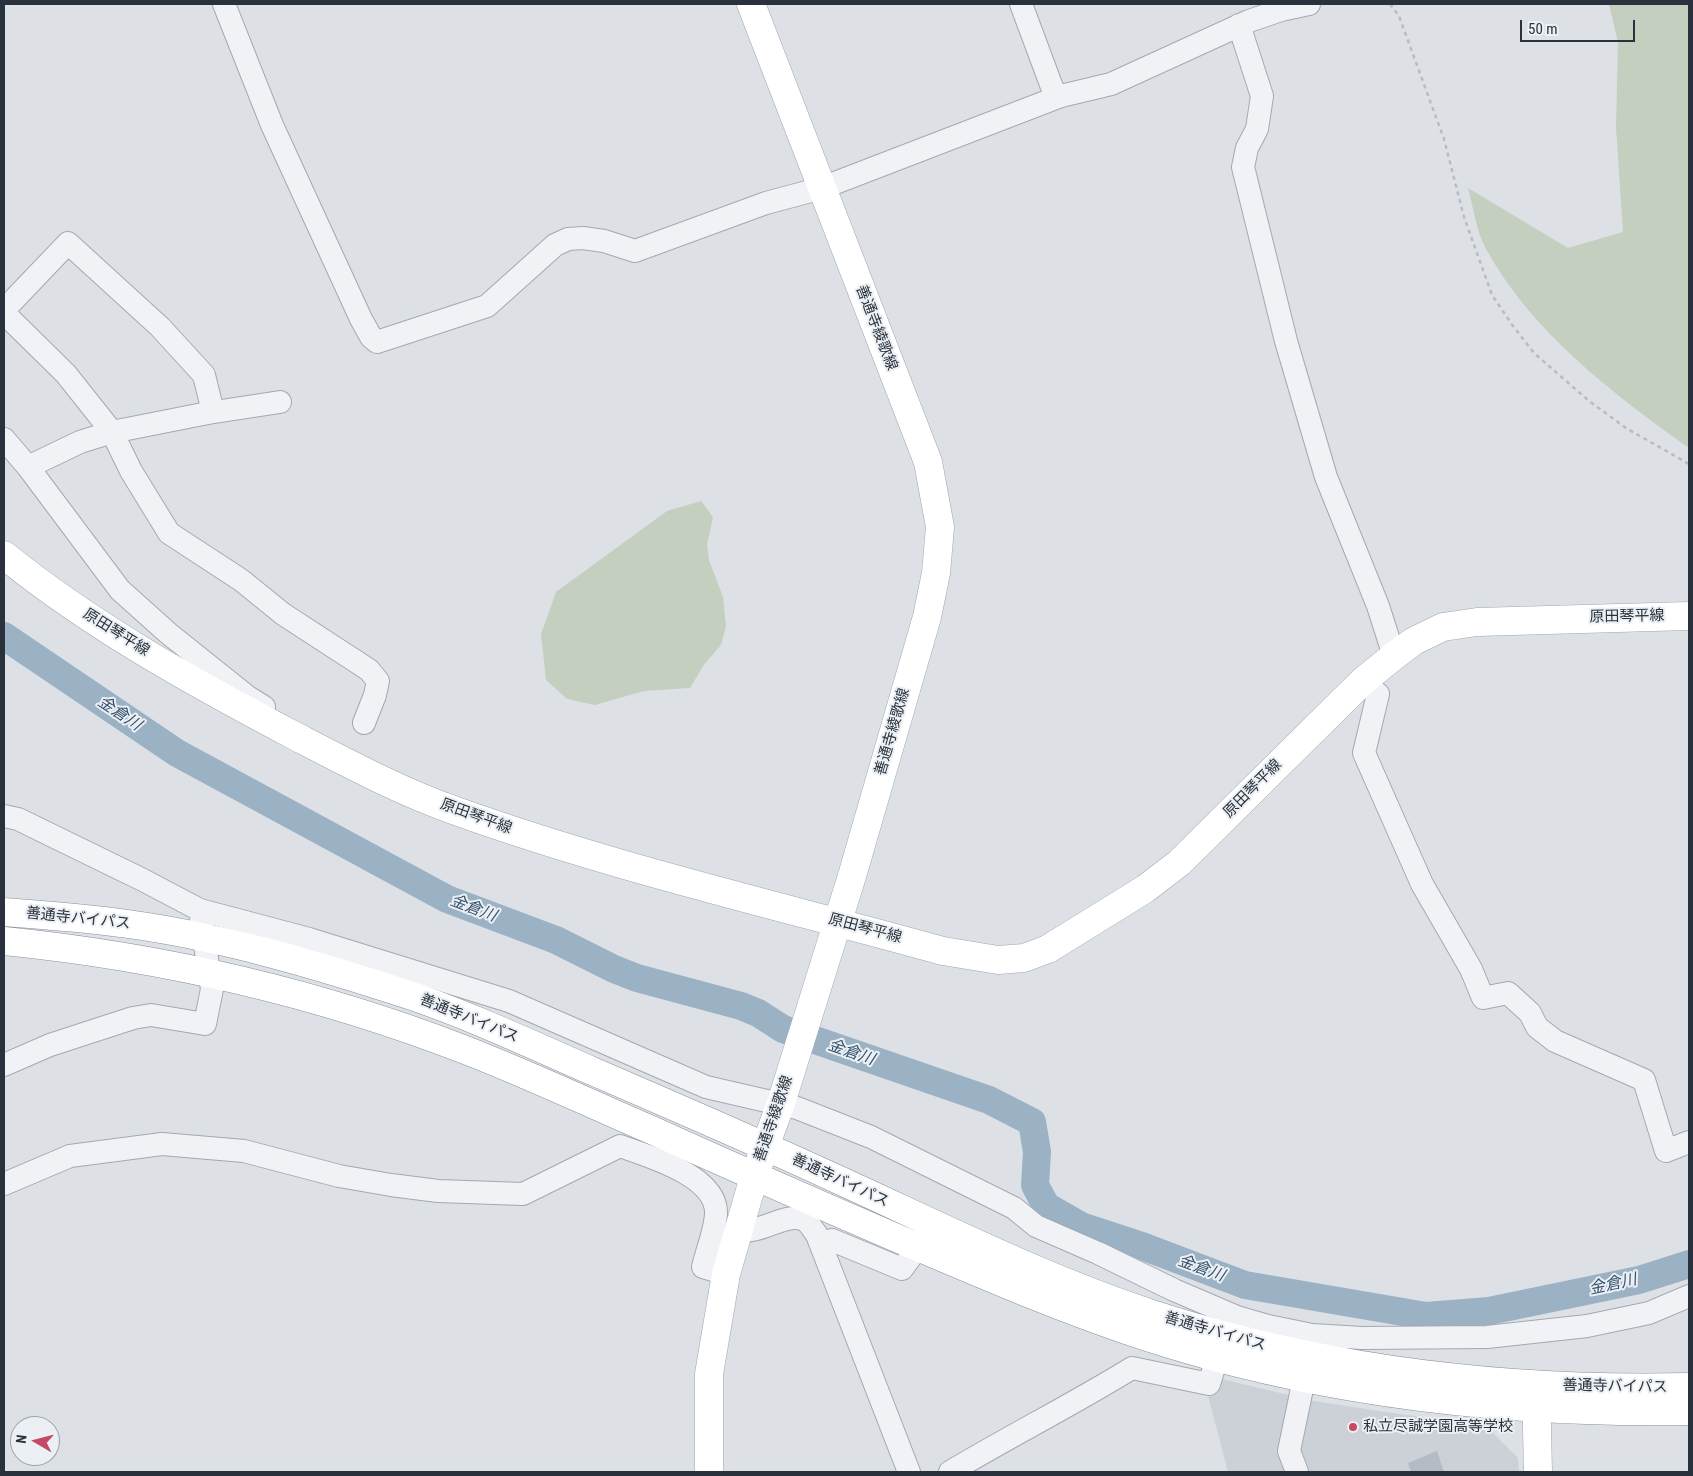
<!DOCTYPE html>
<html>
<head>
<meta charset="utf-8">
<style>
  body { margin:0 }
  #map { position:relative; width:1693px; height:1476px; overflow:hidden; background:#dde1e6; font-family:"Roboto Condensed",sans-serif }
  canvas { display:block }
  .frame { position:absolute; inset:0; border:5px solid #28313c; pointer-events:none }
  .north { position:absolute; left:10px; top:1416px; width:50px; height:50px; box-sizing:border-box; background:#ecf0f4; border:1px solid #9ea4aa; border-radius:50%; rotate:278deg; font-size:14px; font-weight:700; line-height:20px; text-align:center; color:#28313c }
  .north::after { content:''; display:block; margin:auto; width:18px; height:22px; background:#c54965; clip-path:polygon(50% 0,100% 100%,50% 72%,0 100%) }
  .scale { position:absolute; left:1520px; top:20px; width:115px; height:22px; box-sizing:border-box; border:2px solid #28313c; border-top:0; padding-left:6px; font-size:15px; line-height:18px; white-space:nowrap; color:#28313c; -webkit-text-stroke:4px #ecf0f4; paint-order:stroke }
</style>
</head>
<body>
<div id="map">
<canvas width="1693" height="1476"></canvas>
<div class="frame"></div>
<div class="north">N</div>
<div class="scale">50 m</div>
</div>
<script>
const ctx = document.querySelector('canvas').getContext('2d');
ctx.lineJoin = 'round';
function fill(path, color) { ctx.fillStyle = color; ctx.fill(path, 'evenodd'); }
function strokePath(path, color, width, dash) { ctx.strokeStyle = color; ctx.lineWidth = width; ctx.lineCap = dash ? 'butt' : 'round'; ctx.setLineDash(dash || []); ctx.stroke(path); }
function drawText(font, color, halo, rows, align = 'center') {
  ctx.font = font + ' "Roboto Condensed","Noto Sans JP",sans-serif'; ctx.lineWidth = 4; ctx.setLineDash([]); ctx.textBaseline = 'middle'; ctx.strokeStyle = halo; ctx.fillStyle = color; for (const [text, x, y, turn = 0] of rows) {
    ctx.save(); ctx.translate(x, y); ctx.rotate((+turn || 0) * Math.PI / 180); ctx.textAlign = isNaN(turn) ? turn : align; if (halo) ctx.strokeText(text, 0, 0); ctx.fillText(text, 0, 0); ctx.restore();
  }
}
fill(new Path2D(`
  M1217 1378 1314 1401 1399 1414 1484 1424 1518 1458 1519 1472H1228L1206 1388Z`), '#ccd1d8');
fill(new Path2D(`
  M1609 4H1689V448C1613 394 1530 331 1485 247 1476 230 1473 206 1468 188L1568 248 1623 232 1616 127 1618 43Z
  M701 501 713 517 707 545 709 560 723 597 726 626 721 645 703 666 690 688 644 691 595 705 567 699 546 680 541 634 556 592 667 511Z`), '#c4cfbf');
strokePath(new Path2D(`
  M4 636 177 753 447 899 556 940 614 969 637 978 741 1006 758 1013 783 1029 989 1100 1032 1122 1037 1152 1035 1185 1046 1206 1081 1226 1142 1246 1245 1285 1426 1316 1489 1311 1639 1280 1689 1264`), '#9ab2c4', 28);
fill(new Path2D(`
  M1437 1451 1444 1472H1411L1408 1463Z`), '#b5bbc2');
const minor = new Path2D(`
  M224 4 272 125 361 319 371 337 377 342 487 306 555 245 568 239 583 238 604 241 635 251 766 203 822 188 1061 96 1111 84 1249 21 1281 10 1309 4
  M1021 4 1056 98
  M1239 25 1262 96 1257 129 1247 148 1243 167 1286 341 1326 477 1378 606 1394 656
  M4 310 68 243 160 327 204 375 213 412
  M4 313 66 374 112 432 131 471 169 533 241 580 283 614 369 670 378 681 375 695 364 723
  M4 439 28 467 120 590 168 633 248 697 264 707
  M28 467 80 442 112 432 208 413 280 402
  M1363 681 1378 694 1364 753 1422 884 1471 969 1483 998 1508 993 1530 1013 1537 1027 1555 1041 1644 1080 1666 1151 1689 1142
  M4 816 18 819 143 880 200 910 309 939 509 1001 706 1087 797 1108 871 1137 1014 1208 1036 1226 1098 1253 1174 1290 1237 1317 1268 1326 1312 1335 1362 1338 1487 1337 1587 1326 1649 1313 1689 1296
  M4 1065 50 1045 133 1018 151 1015 205 1024 212 989 201 921
  M4 1184 70 1156 162 1144 244 1151 339 1176 391 1185 438 1191 523 1194 620 1146C648 1156 718 1176 716 1214 715 1231 707 1250 703 1267L726 1274
  M739 1230C759 1235 788 1211 804 1220 809 1222 813 1230 817 1235L909 1472
  M821 1245 832 1240 902 1269 918 1247
  M950 1472C1010 1436 1072 1405 1132 1368L1209 1384 1217 1358
  M1297 1472 1289 1451 1304 1379`);
const major = new Path2D(`
  M4 555C93 627 196 684 297 737 349 764 402 792 456 811 615 868 781 906 943 951L998 960 1024 958 1048 949 1145 889 1179 863 1363 681 1394 656 1414 641 1443 627 1477 622 1689 616
  M1536 1385 1538 1472
  M709 1472V1374L726 1274 754 1177 781 1103 852 876 927 617 936 573 940 527 928 462 751 4`);
const highway = new Path2D(`
  M4 912C45 915 87 918 128 924 223 937 321 966 412 996 473 1017 533 1045 592 1071 671 1105 750 1139 828 1175 936 1224 1042 1278 1155 1315 1328 1371 1508 1391 1689 1387
  M4 941C164 957 319 993 468 1051 532 1076 593 1105 656 1132 737 1169 818 1204 899 1239 981 1274 1062 1309 1147 1337 1323 1394 1505 1414 1689 1411`);
strokePath(minor, '#a3a9b0', 24);
strokePath(major, '#9da7b1', 29);
strokePath(highway, '#86909c', 29);
strokePath(new Path2D(`
  M1390 4 1399 16 1444 139 1464 217 1492 295 1513 326 1534 353 1589 401 1626 428 1689 464`), '#b8bcc1', 2.5, [4, 4]);
strokePath(minor, '#f0f2f5', 22);
strokePath(major, '#fff', 28);
strokePath(highway, '#fff', 28);
for (const [x, y, r, color] of [
  [1353,1427,5,"#c54965"]
]) { const dot = new Path2D(); dot.arc(x, y, r, 0, 2 * Math.PI); ctx.fillStyle = color; ctx.fill(dot); strokePath(dot, '#ecf0f4', 2); }
drawText('15px', '#28313c', '#ecf0f4', [
  ["善通寺綾歌線",876,328,69],
  ["原田琴平線",1627,617,-1],
  ["原田琴平線",116,633,32],
  ["善通寺綾歌線",893,732,-74],
  ["原田琴平線",1253,789,-45],
  ["原田琴平線",476,817,20],
  ["善通寺バイパス",78,919,6],
  ["原田琴平線",865,929,15],
  ["善通寺バイパス",469,1019,22],
  ["善通寺綾歌線",774,1119,-71],
  ["善通寺バイパス",840,1181,25],
  ["善通寺バイパス",1215,1332,16],
  ["善通寺バイパス",1615,1387,1]
]);
drawText('15px', '#28313c', '#ecf0f4', [
  ["私立尽誠学園高等学校",1363,1427]
], 'left');
drawText('italic 16px', '#35526d', '#ecf0f4', [
  ["金倉川",119,714,34],
  ["金倉川",473,909,21],
  ["金倉川",851,1053,19],
  ["金倉川",1201,1269,20],
  ["金倉川",1613,1285,-12]
]);
</script>
</body>
</html>
